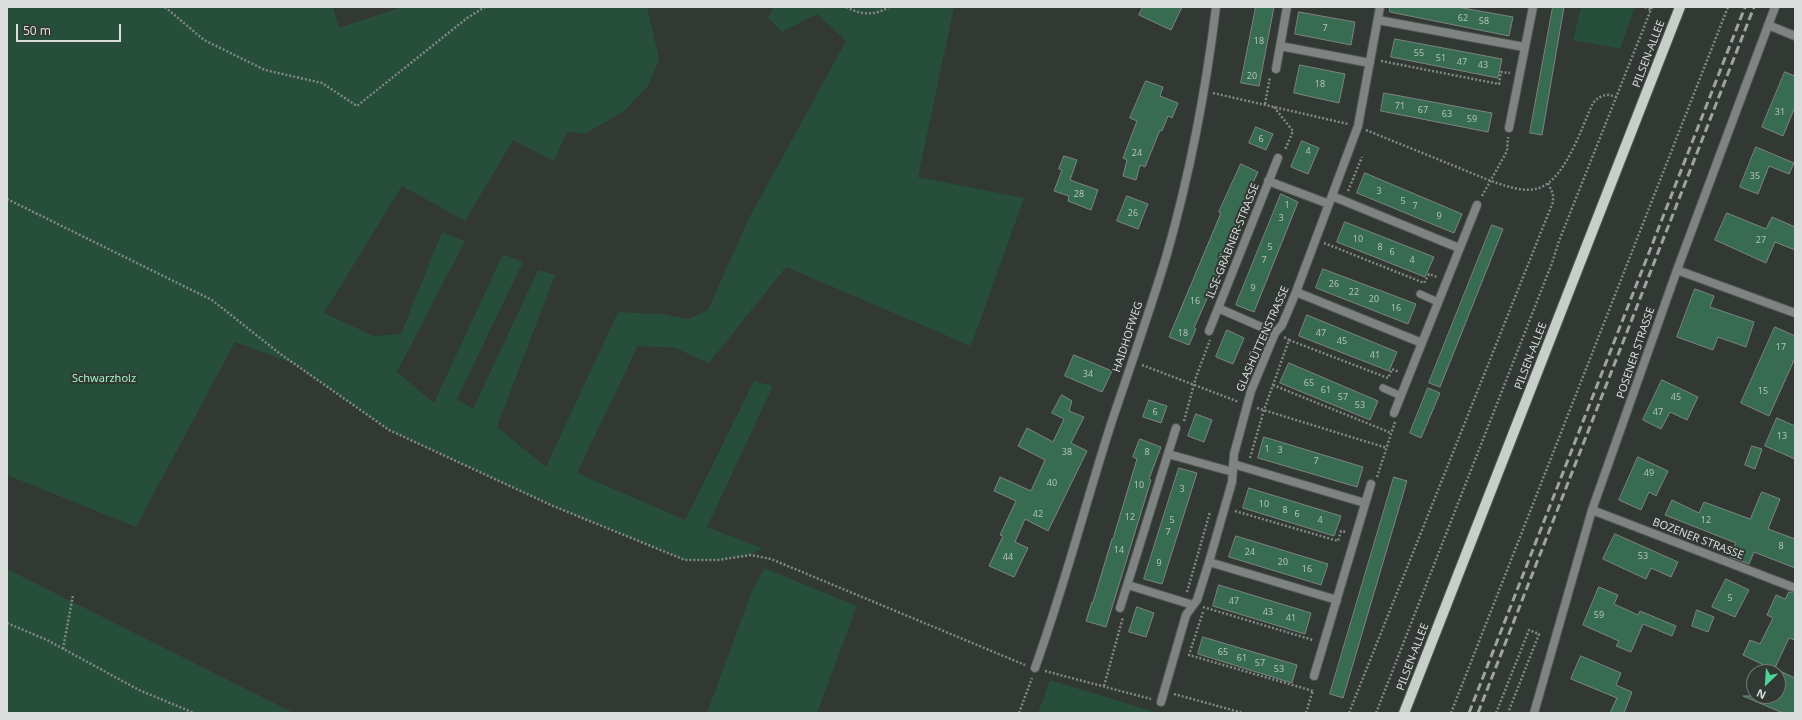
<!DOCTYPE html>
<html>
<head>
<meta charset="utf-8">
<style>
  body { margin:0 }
  #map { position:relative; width:1802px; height:720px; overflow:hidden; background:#323834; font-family:"Noto Sans",sans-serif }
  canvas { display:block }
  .frame { position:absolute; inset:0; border:8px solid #d9dddb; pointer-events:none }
  .north { position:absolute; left:1746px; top:664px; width:40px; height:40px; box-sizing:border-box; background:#323834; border:1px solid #757a77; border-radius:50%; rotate:205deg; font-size:11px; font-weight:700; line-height:16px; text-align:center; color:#d9dddb }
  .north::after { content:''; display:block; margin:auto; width:14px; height:18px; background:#51d398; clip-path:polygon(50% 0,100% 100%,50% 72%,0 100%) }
  .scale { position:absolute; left:16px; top:24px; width:105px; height:18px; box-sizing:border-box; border:2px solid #d9dddb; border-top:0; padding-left:5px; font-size:12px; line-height:14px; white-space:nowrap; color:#d9dddb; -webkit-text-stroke:3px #323834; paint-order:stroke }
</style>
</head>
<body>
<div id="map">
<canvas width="1802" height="720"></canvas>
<div class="frame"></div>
<div class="north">N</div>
<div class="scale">50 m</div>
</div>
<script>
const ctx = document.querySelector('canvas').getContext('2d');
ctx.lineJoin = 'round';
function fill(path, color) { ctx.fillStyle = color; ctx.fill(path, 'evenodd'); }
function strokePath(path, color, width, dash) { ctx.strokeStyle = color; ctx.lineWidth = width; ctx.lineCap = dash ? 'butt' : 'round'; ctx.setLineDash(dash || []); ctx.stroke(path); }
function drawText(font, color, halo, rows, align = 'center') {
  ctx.font = font + ' "Noto Sans",sans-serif'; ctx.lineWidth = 4; ctx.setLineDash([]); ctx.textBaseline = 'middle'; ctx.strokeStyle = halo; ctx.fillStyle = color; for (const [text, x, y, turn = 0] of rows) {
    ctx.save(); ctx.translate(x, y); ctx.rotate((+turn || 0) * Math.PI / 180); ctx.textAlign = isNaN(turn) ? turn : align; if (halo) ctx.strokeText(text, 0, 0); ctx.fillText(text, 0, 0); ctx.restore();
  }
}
fill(new Path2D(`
  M7 7H333L339 28 402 7H647L659 59 648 86 624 111 585 134 567 132 554 161 513 140 465 221 402 186 324 313 374 336 401 334 442 232 465 241 397 372 434 403 503 254 523 262 457 399 473 409 538 270 555 275 497 427 546 467 618 312 664 314 688 319 708 310 749 218 846 41 817 14 782 32 768 18 773 7H954L918 177 1024 198 971 346 786 267 709 363 675 348 638 346 577 473 685 520 754 381 773 386 707 527 762 548 751 555 718 560H685L553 506 389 430 294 364 235 342 136 527 7 475Z
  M1581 7H1635L1620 49 1573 40Z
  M764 568 857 606 817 713H707L752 591Z
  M7 569 294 713H7Z
  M1050 680 1158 713H1038Z`), '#264e3a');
const building = new Path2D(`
  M1143 7H1182L1171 30 1139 15Z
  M1256 7H1274L1259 86 1241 83Z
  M1390 7H1457L1513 17 1509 36 1390 12Z
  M1553 7H1564L1542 135 1530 133Z
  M1299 12 1355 22 1351 45 1295 34Z
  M1395 39 1502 59 1498 78 1391 57Z
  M1300 65 1345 74 1339 103 1294 93Z
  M1785 72 1795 76V107L1783 136 1762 127Z
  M1146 81 1163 87 1160 96 1178 103 1172 118 1168 116 1162 131 1160 130 1145 167 1140 165 1136 180 1123 176 1127 160 1123 158 1137 121 1130 118Z
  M1384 93 1492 113 1488 132 1381 111Z
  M1256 127 1273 134 1266 150 1249 143Z
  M1302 141 1319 148 1308 174 1291 167Z
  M1756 147 1794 163 1789 174 1769 166 1758 194 1740 187Z
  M1064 156 1077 160 1070 180 1098 190 1091 210 1068 201 1069 196 1054 191 1062 170 1059 169Z
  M1241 164 1258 172 1243 203 1245 204 1232 234H1233L1219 267H1221L1194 328 1196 329 1189 345 1169 337 1221 213 1219 212Z
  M1365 173 1462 214 1454 233 1357 193Z
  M1281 194 1298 202 1254 312 1236 305Z
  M1127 196 1148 204 1138 229 1117 221Z
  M1727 213 1766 229 1772 217 1795 227V250L1775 242 1766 263 1715 240Z
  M1345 222 1434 257 1425 277 1337 242Z
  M1492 225 1503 229 1440 387 1429 383Z
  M1323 269 1416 304 1408 324 1316 288Z
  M1695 289 1714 296 1710 307 1754 322 1746 347 1718 337 1713 350 1677 337Z
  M1307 315 1397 352 1389 371 1299 336Z
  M1775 327 1795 336V358L1769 416 1741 403Z
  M1227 330 1244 338 1233 364 1216 357Z
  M1074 355 1112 371 1102 392 1065 376Z
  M1289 363 1378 401 1370 420 1280 383Z
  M1662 380 1698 397 1687 420 1670 412 1661 429 1643 420Z
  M1428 388 1440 393 1421 438 1410 433Z
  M1062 395 1072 401 1069 411 1084 417 1071 443 1087 451 1048 531 1025 519 1015 542 1028 548 1014 577 989 566 1003 536 1000 535 1016 501 994 491 1000 477 1031 491 1045 460 1018 446 1027 428 1053 442 1064 419 1052 413Z
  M1149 400 1167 406 1161 423 1143 417Z
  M1196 414 1212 420 1204 442 1188 436Z
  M1777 418 1795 426V459L1765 446Z
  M1264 437 1363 467 1357 487 1258 458Z
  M1140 439 1161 447 1149 479 1151 480 1106 627 1086 621 1092 602H1093L1112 539H1113L1137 459 1133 457Z
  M1752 446 1762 449 1755 469 1745 465Z
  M1638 457 1668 471 1656 496 1649 492 1641 510 1619 500Z
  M1179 468 1197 473 1162 584 1144 579Z
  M1394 477 1407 481 1343 698 1330 694Z
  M1249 488 1341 516 1334 536 1243 508Z
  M1762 492 1780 499 1768 529 1795 539V568L1754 552 1749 564 1730 557 1736 543 1665 515 1672 500 1699 513 1704 502 1750 519Z
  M1615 534 1678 562 1671 577 1651 568 1646 579 1603 559Z
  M1236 536 1328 564 1321 585 1229 557Z
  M1726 579 1749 590 1735 617 1712 607Z
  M1219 585 1311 613 1305 634 1213 606Z
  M1599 587 1618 595 1614 604 1638 615 1640 611 1676 626 1672 636 1643 624 1631 652 1616 646 1619 641 1583 625Z
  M1789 592 1795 593V640L1789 638 1773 672H1761L1764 665 1743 655 1750 640 1760 644 1773 618 1767 615 1776 595 1785 599Z
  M1137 607 1154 613 1146 637 1129 632Z
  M1697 610 1714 617 1708 632 1692 626Z
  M1203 637 1297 665 1292 683 1198 654Z
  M1581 656 1621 673 1616 685 1632 692 1624 713H1610L1617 698 1571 679Z
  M1778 670 1795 678V713H1783L1743 696H1778Z`);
fill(building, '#386c52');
strokePath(building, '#7d8580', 1);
const lane = new Path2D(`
  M1420 294 1438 302
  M1383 388 1401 396`);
const street = new Path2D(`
  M1378 20 1524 47
  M1768 25 1795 36
  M1280 46 1370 63
  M1276 69 1287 7
  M1509 128 1533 7
  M1268 181 1329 204
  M1332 196 1459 248
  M1677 270 1795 313
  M1296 292 1422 343
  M1218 308 1275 333
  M1209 331 1278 158
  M1394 413 1477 205
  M1168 454 1233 472
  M1233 464 1365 503
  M1592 510 1795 588
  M1209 562 1337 600
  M1128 585 1193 605
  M1120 608 1176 428
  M1035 668C1064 588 1085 505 1111 424 1130 367 1150 311 1167 254 1190 173 1206 90 1216 7
  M1314 676 1371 484
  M1161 702 1186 615 1197 600 1209 562 1232 482 1234 454 1251 391 1275 333 1282 325 1296 292 1358 126 1380 7
  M1534 713 1592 510 1677 270 1775 7`);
const primary = new Path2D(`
  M1404 713 1680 7`);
strokePath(lane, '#505652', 9);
strokePath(street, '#505652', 10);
strokePath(primary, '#505652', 12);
strokePath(new Path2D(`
  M165 7 204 40 265 70 322 83 357 106 467 18 485 7
  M846 7C861 15 874 16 889 7
  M1645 7 1651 10
  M1381 61 1499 84 1501 72 1510 73
  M1213 93 1348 124
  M1265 104 1270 77
  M1274 107 1293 131 1285 150
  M1366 130 1491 181C1506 186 1524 193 1539 188 1566 179 1582 126 1593 103 1600 95 1607 93 1616 97
  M1348 191 1362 157
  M1482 196 1507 151 1508 137
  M7 199 212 300 279 353 389 430 553 506 685 560H718L751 555 771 559 1025 665
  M1324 243 1424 283 1429 274 1437 277
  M1289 340 1388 378 1392 369 1399 372
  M1142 365 1239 402
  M1273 385 1391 433
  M1257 408 1387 448
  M1184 421 1196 377 1210 340
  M1250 458 1264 410 1289 340 1284 337
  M1377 477 1395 422
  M1235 511 1338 541 1341 531 1346 532
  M1187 592 1210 512
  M1203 607 1313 640
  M1203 612 1189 655 1313 691
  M7 623 47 640 139 690 194 713
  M63 649 73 595
  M1045 671 1151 699
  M1104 686 1123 617
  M1174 694 1243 713
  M1019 713 1032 678
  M1306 713 1313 690
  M1349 713 1553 202V194L1548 183
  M1376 713 1552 263 1559 241 1652 7
  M1451 713 1728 7
  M1496 713 1529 630 1539 634 1508 713`), '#838885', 2.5, [2, 2]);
strokePath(lane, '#7f8381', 7);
strokePath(street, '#7f8381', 8);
strokePath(primary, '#c8cfcb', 10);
strokePath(new Path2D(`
  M1469 713 1745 7
  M1478 713 1754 7`), '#9fa4a1', 3, [8, 4]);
drawText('9px', '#b1c1b9', null, [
  ["62",1463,18],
  ["58",1484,21],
  ["7",1325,28],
  ["18",1259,41],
  ["55",1419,53],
  ["51",1441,58],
  ["47",1462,62],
  ["43",1483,65],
  ["20",1252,76],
  ["18",1320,84],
  ["71",1400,106],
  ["67",1423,110],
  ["31",1780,112],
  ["63",1447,114],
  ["59",1472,119],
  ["6",1261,139],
  ["4",1308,151],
  ["24",1137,153],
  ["35",1755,176],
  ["3",1379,191],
  ["28",1079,194],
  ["5",1403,201],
  ["1",1287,205],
  ["7",1415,206],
  ["26",1133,213],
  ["9",1439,216],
  ["3",1281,218],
  ["10",1358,239],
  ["27",1761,240],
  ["5",1270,247],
  ["8",1380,247],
  ["6",1392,252],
  ["7",1264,260],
  ["4",1412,260],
  ["26",1334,284],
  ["9",1253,288],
  ["22",1354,292],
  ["20",1374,299],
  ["16",1195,301],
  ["16",1396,308],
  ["18",1183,333],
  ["47",1321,333],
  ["45",1342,341],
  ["17",1781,347],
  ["41",1375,355],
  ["34",1088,374],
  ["65",1309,383],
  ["61",1326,390],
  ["15",1763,391],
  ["57",1343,397],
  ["45",1676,397],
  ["53",1360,405],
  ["6",1155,412],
  ["47",1658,412],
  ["13",1782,436],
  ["1",1267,449],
  ["3",1280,450],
  ["38",1067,452],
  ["8",1147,452],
  ["7",1316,461],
  ["49",1649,473],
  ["40",1052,483],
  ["10",1139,485],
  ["3",1182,489],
  ["10",1264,504],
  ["8",1285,510],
  ["42",1038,514],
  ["6",1297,514],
  ["12",1130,517],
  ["5",1172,520],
  ["4",1320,520],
  ["12",1706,520],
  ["7",1168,532],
  ["8",1781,546],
  ["14",1119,550],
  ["24",1250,552],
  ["53",1643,556],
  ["44",1008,557],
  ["20",1283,562],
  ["9",1159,563],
  ["16",1307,569],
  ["5",1730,598],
  ["47",1234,601],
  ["43",1268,612],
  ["59",1599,615],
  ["41",1291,618],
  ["65",1223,652],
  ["61",1242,658],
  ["57",1260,663],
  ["53",1279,669]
]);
drawText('11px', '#d9dddb', '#323834', [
  ["PILSEN-ALLEE",1649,54,-69],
  ["ILSE-GRÄBNER-STRASSE",1233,241,-68],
  ["HAIDHOFWEG",1128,337,-72],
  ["GLASHÜTTENSTRASSE",1263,339,-66],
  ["POSENER STRASSE",1636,353,-71],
  ["PILSEN-ALLEE",1531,356,-69],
  ["BOZENER STRASSE",1698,539,21],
  ["PILSEN-ALLEE",1413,657,-69]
]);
drawText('11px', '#a2f4c8', '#323834', [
  ["Schwarzholz",104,379]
]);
</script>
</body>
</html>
